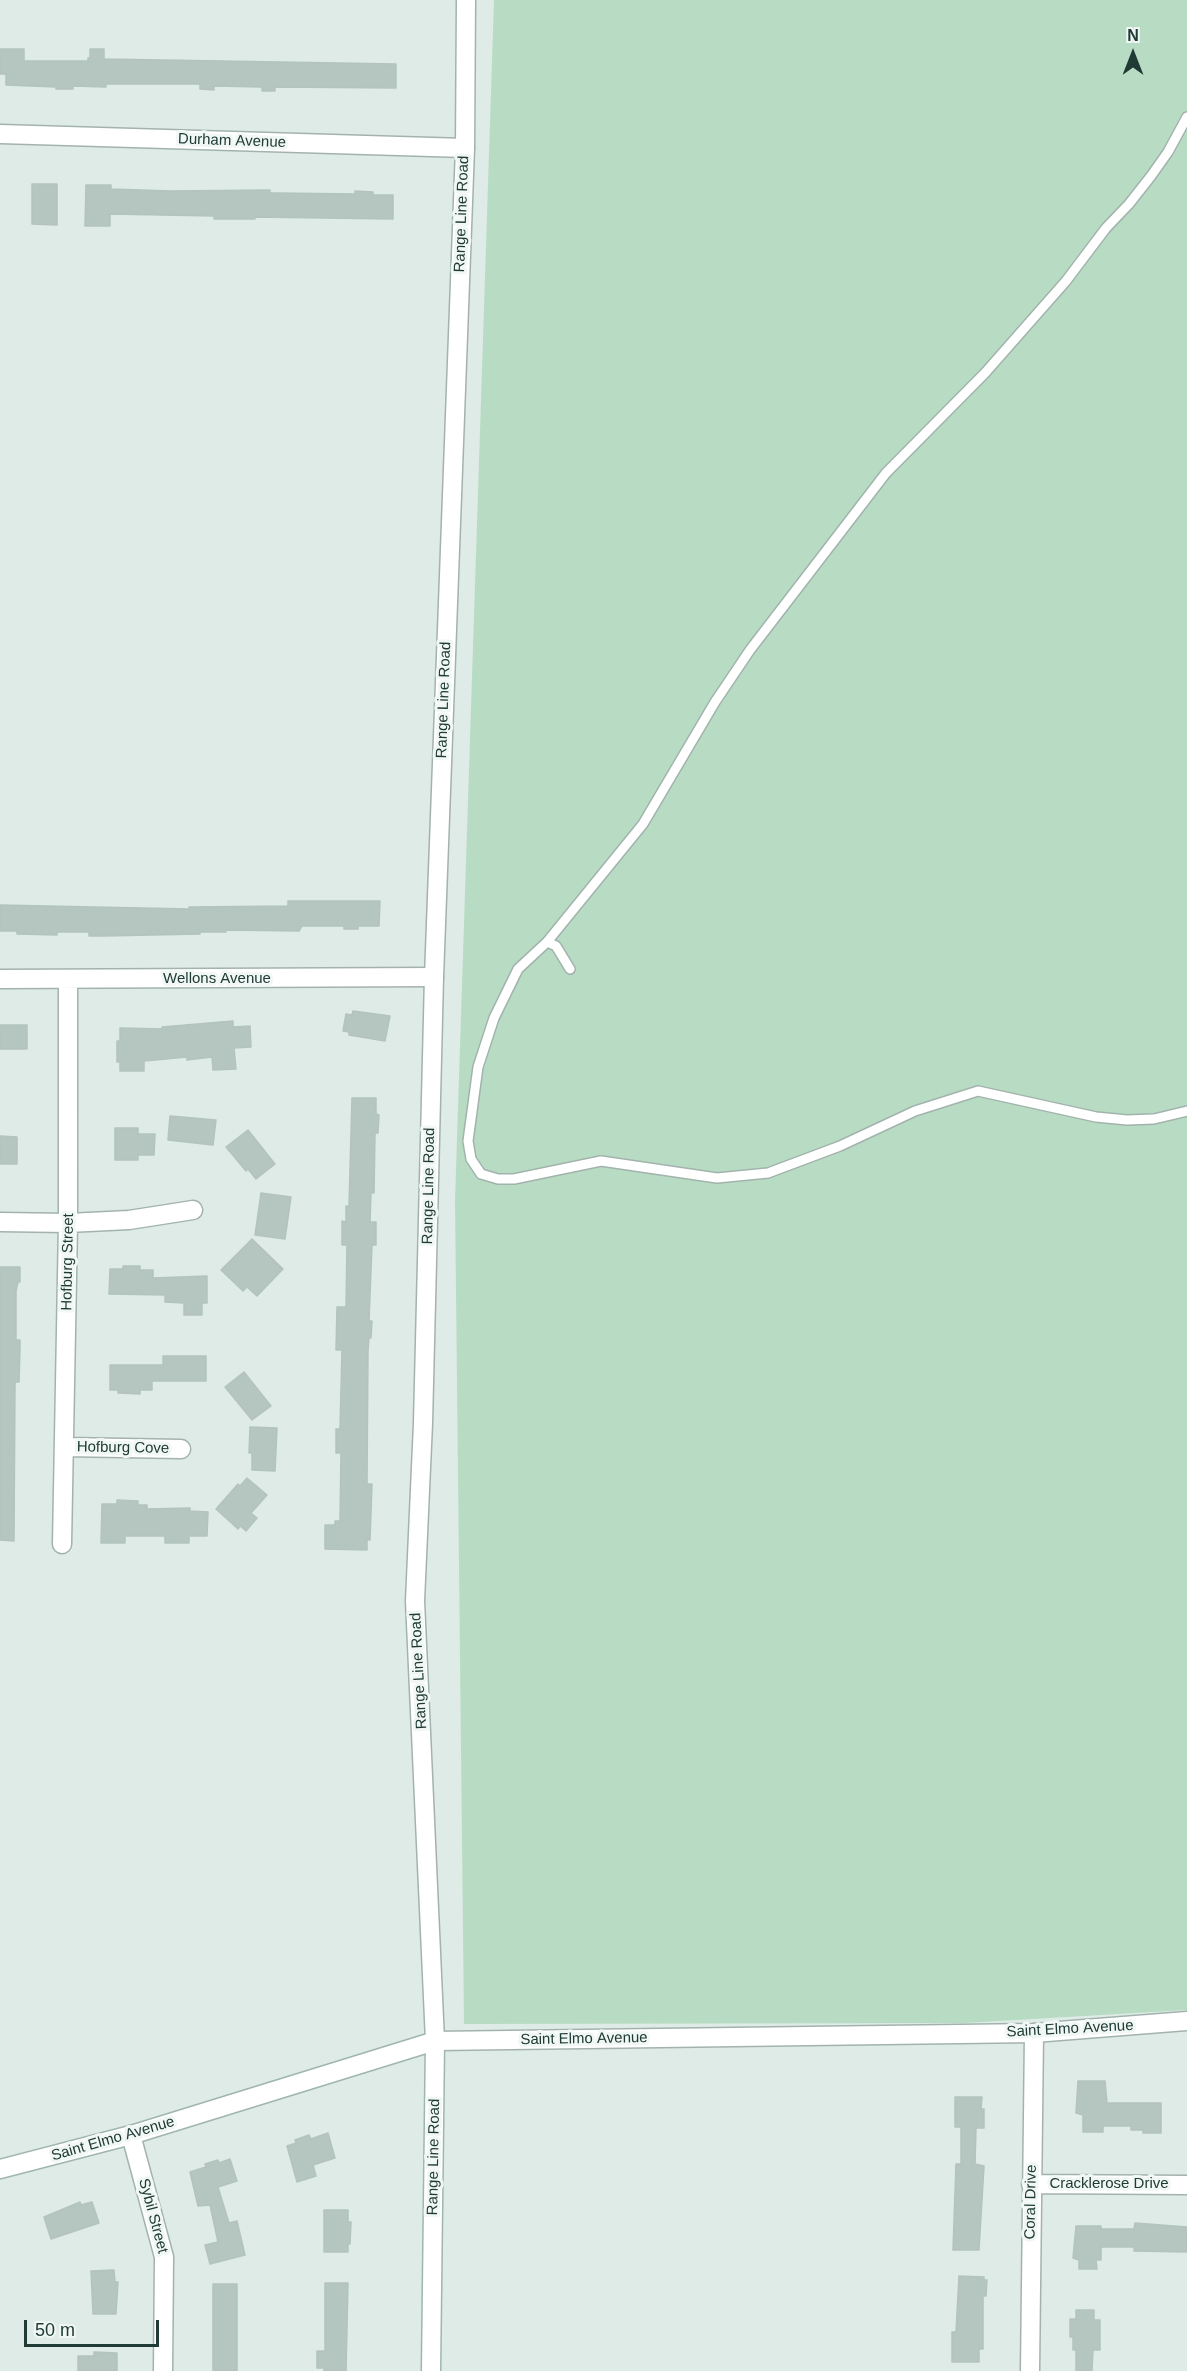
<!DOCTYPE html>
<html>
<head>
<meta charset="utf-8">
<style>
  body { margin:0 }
  #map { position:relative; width:1187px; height:2371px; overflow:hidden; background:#dfebe6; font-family:Arial,sans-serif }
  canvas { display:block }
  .north { position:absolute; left:1103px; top:24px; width:60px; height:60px; -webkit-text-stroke:4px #f0f7f4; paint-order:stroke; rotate:0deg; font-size:16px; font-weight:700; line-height:24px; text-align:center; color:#203b35 }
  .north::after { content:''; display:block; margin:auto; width:21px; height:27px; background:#203b35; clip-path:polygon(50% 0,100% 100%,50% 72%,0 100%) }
  .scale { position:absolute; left:24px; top:2320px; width:135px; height:27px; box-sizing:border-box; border:3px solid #203b35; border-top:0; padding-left:8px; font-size:18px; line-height:21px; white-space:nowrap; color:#203b35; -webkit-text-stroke:4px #f0f7f4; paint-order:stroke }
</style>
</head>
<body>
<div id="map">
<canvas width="1187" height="2371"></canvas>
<div class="north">N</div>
<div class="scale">50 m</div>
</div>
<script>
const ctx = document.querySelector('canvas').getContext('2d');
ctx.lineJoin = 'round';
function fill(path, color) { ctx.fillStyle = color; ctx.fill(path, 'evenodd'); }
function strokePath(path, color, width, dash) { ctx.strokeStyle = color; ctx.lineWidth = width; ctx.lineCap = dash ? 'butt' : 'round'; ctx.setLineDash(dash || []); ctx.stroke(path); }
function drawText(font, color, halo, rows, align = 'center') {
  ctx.font = font + ' Arial,sans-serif'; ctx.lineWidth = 6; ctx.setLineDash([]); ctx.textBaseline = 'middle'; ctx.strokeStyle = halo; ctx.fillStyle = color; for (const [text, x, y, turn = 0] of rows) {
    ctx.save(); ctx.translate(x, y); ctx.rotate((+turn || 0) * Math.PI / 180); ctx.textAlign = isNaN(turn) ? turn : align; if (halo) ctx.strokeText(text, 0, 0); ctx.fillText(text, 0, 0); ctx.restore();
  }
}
fill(new Path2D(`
  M494 0H1187V2010L965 2023 464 2024 455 1200Z`), '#b8dcc3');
const building = new Path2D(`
  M0 49H24V61H88V58H90V49H104V59L396 64V88L275 87V91H262V87L214 86V90L200 89V84H106V87L73 86V89H56V87L6 85V74H0Z
  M32 184H57V225L32 224Z
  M86 185H111V189L171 191 270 190V193H278L355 194V191L373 192V195H393V219L255 217V219H214V216L110 214V226H85Z
  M288 901H380L379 926H358V929H344V926H302L299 931 226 930V932H200V934L104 936H89V932H57V935L17 934V931H0V905L189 909V907L288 906Z
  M353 1011 390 1016 385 1041 349 1035V1032L343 1031 346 1014 352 1015Z
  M233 1021V1027L250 1026 251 1047 234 1048 236 1069 213 1070 212 1057 187 1060V1057L144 1061V1071H120V1062H117V1041H120V1028L162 1029V1027Z
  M0 1025H27V1049H0Z
  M352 1098H376V1114L379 1115 378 1133H375L374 1193H371L370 1222H376V1245H372L369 1321H372L371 1338H369L368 1351 367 1484H372L370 1540H367V1550L325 1549V1525H335V1521H340L341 1453H336V1429H340L342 1350H336L337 1307H346L347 1245H342V1221L346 1222V1206H349Z
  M170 1116 216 1120 213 1145 168 1140Z
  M115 1128H138V1134H155L154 1155H138V1160H115Z
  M248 1130 275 1164 256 1179 248 1169 246 1171 226 1147Z
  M0 1136 17 1137V1164H0Z
  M261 1193 291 1197 285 1239 255 1235Z
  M252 1239 283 1269 257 1296 247 1287 243 1291 221 1270Z
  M123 1266H140V1270H153V1278L207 1276V1303H202V1315H184V1303L165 1302V1295L109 1294 110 1269H123Z
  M0 1267H20V1282H18L16 1291V1340H20V1349L19 1382H15L14 1541 0 1540Z
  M163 1356H206V1381H152V1390H140V1394L118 1393V1390H110V1365H163Z
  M244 1372 271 1406 252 1420 225 1387Z
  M250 1427 277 1428 275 1471 252 1470V1453H249Z
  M247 1478 267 1495 251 1513 257 1518 246 1531 240 1526 238 1529 216 1509 238 1484 240 1486Z
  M117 1500 138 1501V1505H147V1509L190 1508V1511L208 1512 207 1536H189V1543H165V1536H125V1543H101L102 1504H117Z
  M1078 2081H1105L1107 2103H1161V2133H1143V2130H1131V2126H1103V2132H1083V2115L1076 2113Z
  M955 2097H982L981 2109H984V2128H976L975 2164 984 2166 979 2250H953L956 2164H961V2127H955Z
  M328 2133 335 2158 313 2165 316 2176 297 2182 287 2146 296 2143 295 2140 309 2135 311 2139Z
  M230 2159 237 2181 218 2187 229 2223 237 2221 245 2255 210 2264 205 2245 218 2242 210 2205 198 2206 190 2172 206 2167 205 2164 218 2160 219 2163Z
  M80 2202 81 2205 92 2202 99 2223 51 2239 44 2217Z
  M324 2210H348V2222H351L350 2244H348V2252H324Z
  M1135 2223 1187 2227V2252L1134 2251V2247H1101V2260H1096L1097 2269H1079V2260L1073 2258 1076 2226H1101V2229H1134Z
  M114 2270 115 2282H118L116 2314H93L91 2271Z
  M959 2276 984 2277V2280H987L986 2296H983V2349H979V2362H952V2332H956Z
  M325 2283H348L346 2371H324V2368H317V2351H325Z
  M213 2284H237V2371H213Z
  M1076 2310H1094V2320H1100V2350H1093L1092 2371H1076V2350H1073V2337H1070V2319H1076Z
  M94 2352 117 2353V2371H78V2356H94Z`);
fill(building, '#b5c5bf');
strokePath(building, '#b2c4bd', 1.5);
const service = new Path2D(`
  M547 942 518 969 494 1018 478 1067 468 1141 471 1159 481 1174 498 1179H514L601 1161 717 1178 768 1173 840 1146 915 1111 978 1091 1096 1117 1127 1120 1154 1119 1187 1111
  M570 969 556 946 547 942 643 824 715 702 750 650 886 473 985 373 1066 281 1106 228 1129 204 1151 176 1168 152 1187 117`);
const minor = new Path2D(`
  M0 134 465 148
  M0 979 434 977
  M0 1222 68 1223 129 1220 193 1210
  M65 1447 181 1449
  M62 1544 68 1223V980
  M131 2135 164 2257 163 2371
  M1031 2184 1187 2185
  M1030 2371 1034 2033`);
const tertiary = new Path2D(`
  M466 0 465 148 434 977 423 1423 415 1601 435 2041 1034 2033 1187 2021`);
const secondary = new Path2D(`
  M0 2169 131 2135 435 2041 431 2371`);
strokePath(service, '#a2b3ad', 12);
strokePath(minor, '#a2b3ad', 21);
strokePath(tertiary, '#a2b3ad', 21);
strokePath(secondary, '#9eb6af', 21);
strokePath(service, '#fff', 9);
strokePath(minor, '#fff', 18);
strokePath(tertiary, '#fff', 18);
strokePath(secondary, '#fff', 18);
drawText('15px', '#203b35', '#f0f7f4', [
  ["Durham Avenue",232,141,2],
  ["Range Line Road",462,214,-88],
  ["Range Line Road",444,700,-88],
  ["Wellons Avenue",217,979],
  ["Range Line Road",429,1186,-89],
  ["Hofburg Street",68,1262,-89],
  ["Hofburg Cove",123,1448,1],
  ["Range Line Road",419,1671,-93],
  ["Saint Elmo Avenue",1070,2029,-3],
  ["Saint Elmo Avenue",584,2039,-1],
  ["Saint Elmo Avenue",113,2139,-16],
  ["Range Line Road",434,2157,-89],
  ["Cracklerose Drive",1109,2184],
  ["Coral Drive",1031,2202,-89],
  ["Sybil Street",153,2216,75]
]);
</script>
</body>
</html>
